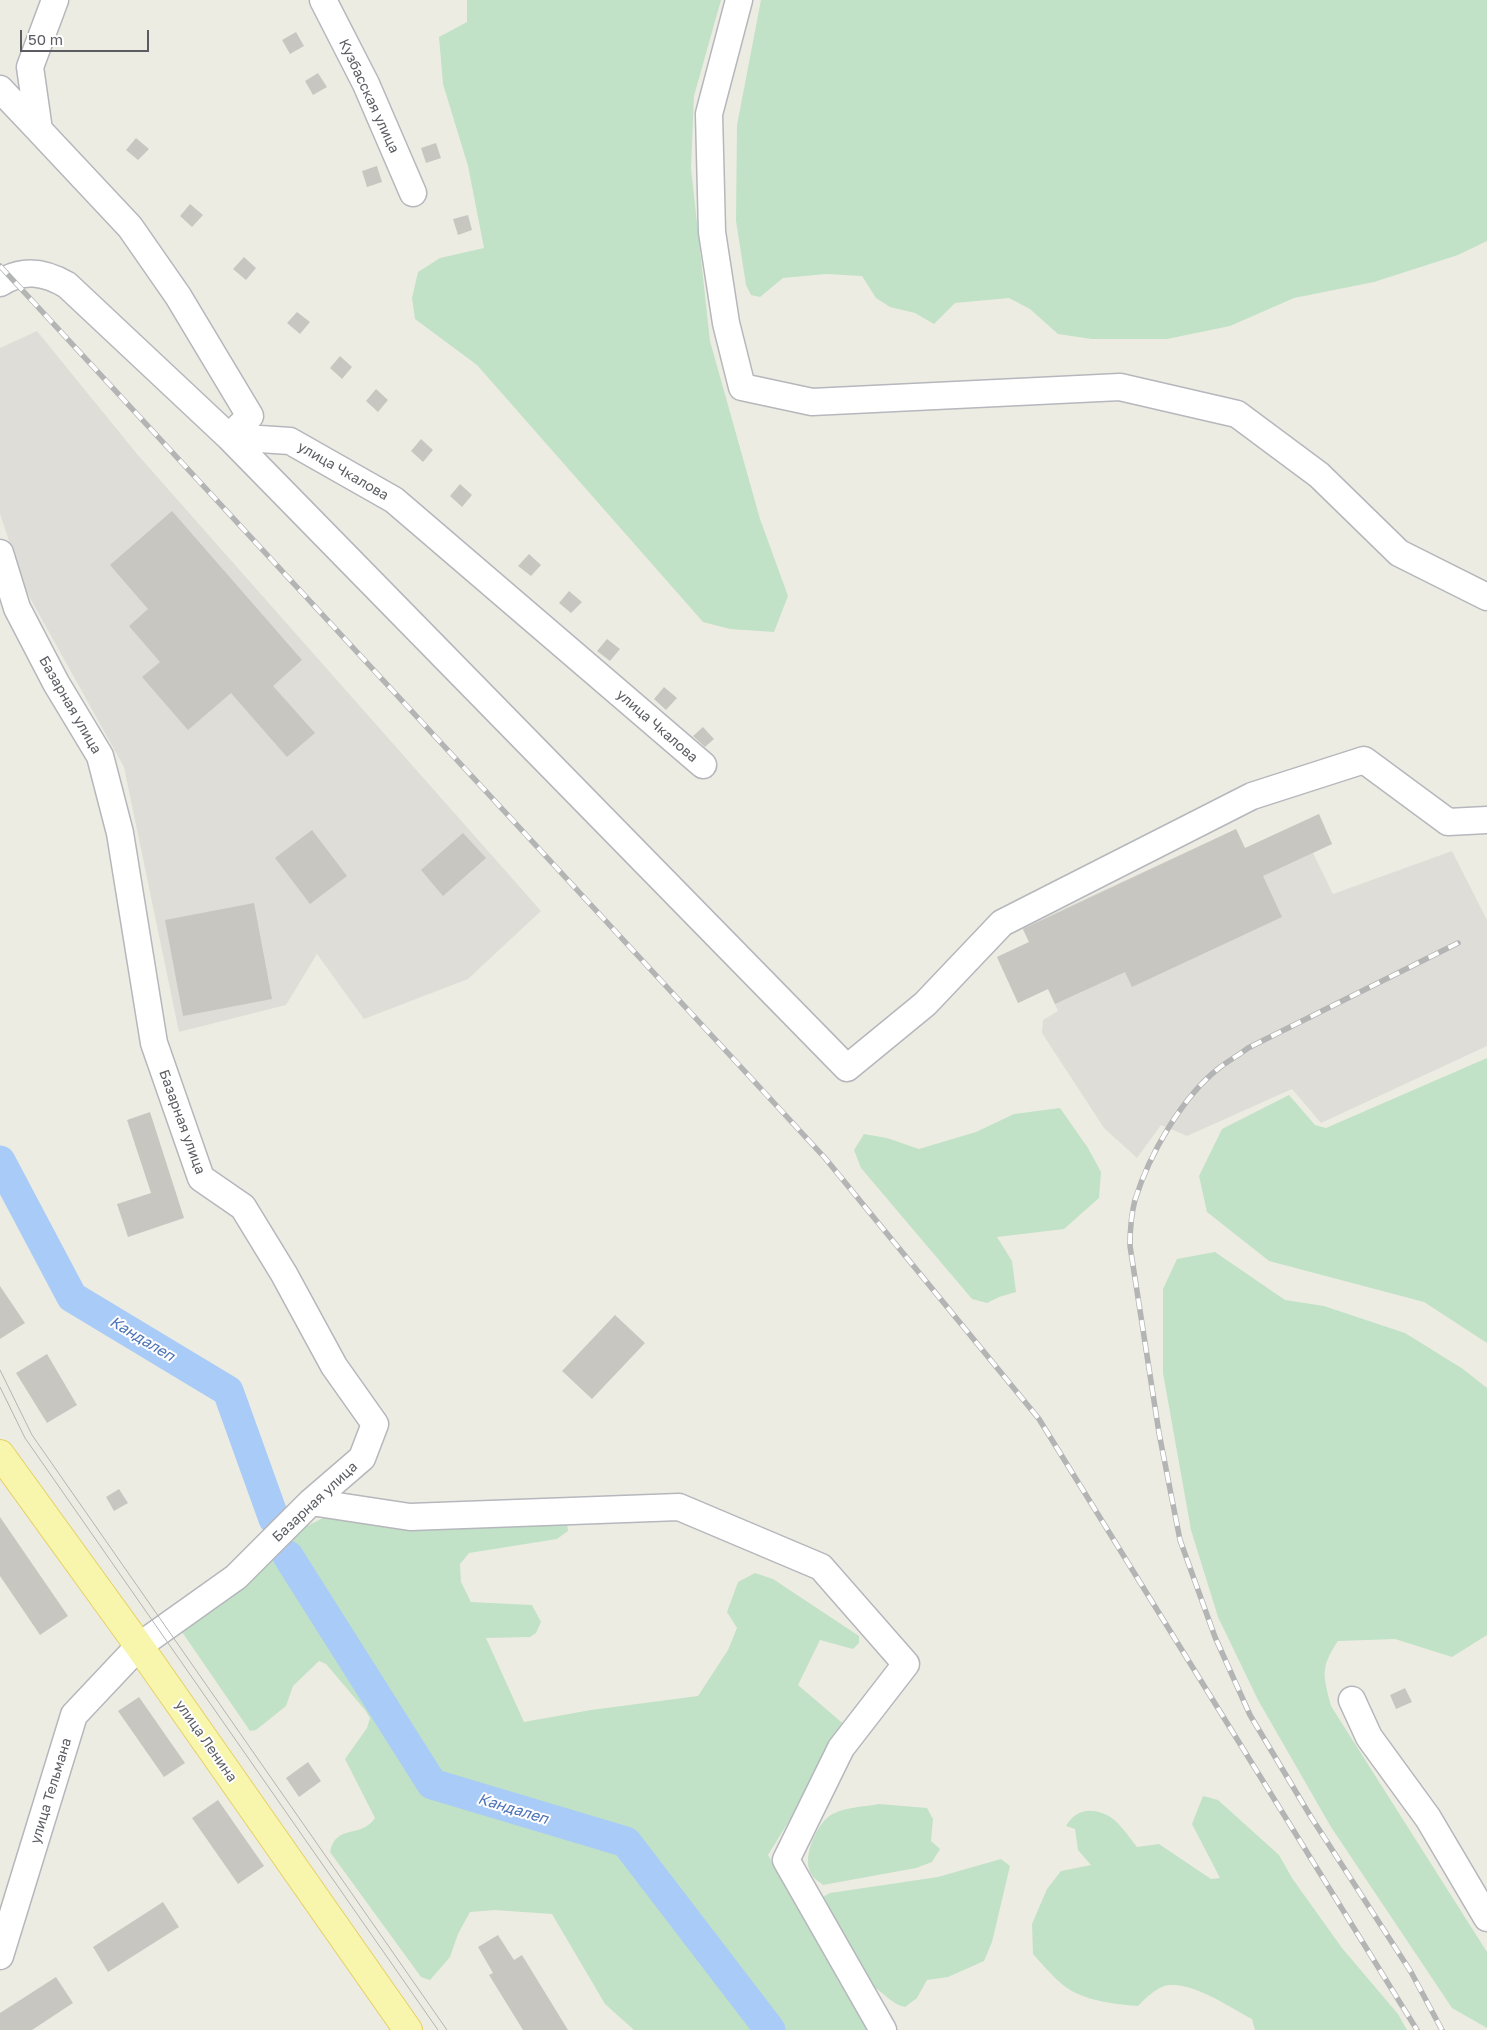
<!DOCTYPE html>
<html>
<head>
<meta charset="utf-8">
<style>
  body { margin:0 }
  #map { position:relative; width:1487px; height:2030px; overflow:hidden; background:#edece3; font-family:"Golos Text",sans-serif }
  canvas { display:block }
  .scale { position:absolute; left:20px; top:30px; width:129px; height:22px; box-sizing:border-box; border:2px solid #5b5d62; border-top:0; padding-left:6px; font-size:15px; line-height:18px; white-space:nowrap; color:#5b5d62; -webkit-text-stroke:4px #fff; paint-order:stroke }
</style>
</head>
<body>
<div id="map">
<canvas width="1487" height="2030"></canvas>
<div class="scale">50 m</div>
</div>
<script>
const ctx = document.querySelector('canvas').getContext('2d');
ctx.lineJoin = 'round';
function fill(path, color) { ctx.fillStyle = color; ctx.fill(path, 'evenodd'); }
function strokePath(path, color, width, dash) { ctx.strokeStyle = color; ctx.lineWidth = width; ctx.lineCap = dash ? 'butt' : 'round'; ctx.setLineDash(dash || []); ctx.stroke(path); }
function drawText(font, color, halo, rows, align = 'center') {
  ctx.font = font + ' "Golos Text",sans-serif'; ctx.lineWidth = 4; ctx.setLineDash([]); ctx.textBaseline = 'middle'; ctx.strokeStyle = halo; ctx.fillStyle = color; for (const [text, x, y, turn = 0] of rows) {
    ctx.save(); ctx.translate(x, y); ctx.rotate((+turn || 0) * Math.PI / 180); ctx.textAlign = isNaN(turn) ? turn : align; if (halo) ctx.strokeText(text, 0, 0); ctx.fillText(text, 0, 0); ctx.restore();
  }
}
fill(new Path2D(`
  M37 331 137 454 541 911 468 979 364 1019 317 954 286 1005 179 1032 124 767 25 589 0 514V348Z
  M1319 814 1332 844 1313 853 1333 894 1452 851 1487 920V1046L1321 1123 1292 1089 1187 1136 1161 1125 1137 1158 1104 1128 1042 1033 1043 1020 1058 1011 1048 989 1018 1003 997 957 1029 942 1022 928 1236 829 1245 848Z`), '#deddd7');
fill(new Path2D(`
  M467 0H721L694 96 691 168 710 341 760 519 788 596 774 632 730 629 703 622 477 365 415 319 412 298 418 272 440 258 484 248 468 166 443 84 439 37 467 22Z
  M761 0H1487V241L1458 255 1374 282 1294 298 1230 326 1167 339H1092L1058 334 1030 309 1009 298 955 303 934 324 915 313 890 307 876 298 862 276 826 274 783 278 760 297 751 295 746 285 736 221 737 125Z
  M1487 1058V1343L1424 1302 1269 1261 1207 1212 1199 1176 1222 1129 1289 1095 1315 1125 1326 1128Z
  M1060 1108 1088 1148 1101 1172 1099 1198 1064 1229 997 1237 1012 1261 1016 1292 999 1297 987 1303 972 1299 861 1168 854 1150 864 1134 887 1138 919 1149 976 1132 1014 1114Z
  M1215 1252 1285 1300 1324 1306 1405 1333 1463 1369 1487 1388V1635L1452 1657 1395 1639 1338 1641C1320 1668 1323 1675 1331 1706L1487 1952V2028L1452 2008 1331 1827 1258 1700 1218 1617 1191 1530 1163 1373V1289L1177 1259Z
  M341 1517 567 1523 568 1531 557 1539 469 1553 460 1564 461 1582 471 1602 532 1605 541 1622 536 1633 530 1637 486 1638 524 1722 591 1710 698 1696 728 1650 737 1628 727 1612 738 1582 755 1573 773 1579 859 1636V1643L853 1649 820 1640 798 1685 847 1727 768 1855 869 2030H634L605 2004 552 1914 495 1910 470 1912 458 1934 450 1957 430 1980 421 1977 330 1852C335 1828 353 1835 367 1826 370 1824 373 1821 375 1818L345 1759 367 1728 370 1718 365 1710 326 1664 319 1661 293 1686 286 1706 256 1730 250 1731 180 1629 226 1596 307 1526 323 1518Z
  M1203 1796 1218 1800 1279 1855 1292 1878 1342 1948 1398 2014 1407 2030H1255L1252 2019C1231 2008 1195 1983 1170 1985 1159 1985 1146 1998 1138 2006 1114 2004 1083 2001 1063 1985 1052 1976 1043 1965 1033 1954L1032 1924 1047 1889 1061 1871 1091 1865 1078 1850 1075 1829 1066 1826C1075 1810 1090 1807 1107 1815 1118 1820 1129 1837 1137 1847L1159 1844 1211 1879 1220 1878 1192 1824Z
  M879 1804 927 1808 933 1819 931 1841 940 1849 932 1862 916 1868 823 1885C820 1882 814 1879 812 1875 801 1860 815 1829 827 1818 839 1807 864 1807 879 1804Z
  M1001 1859 1010 1866 992 1942 984 1961 948 1977 927 1980 917 1998 905 2007C891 2004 882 1991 870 1984L819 1899 830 1893 938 1877Z`), '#c1e2c6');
strokePath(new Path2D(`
  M0 1161 72 1297 228 1391 274 1519
  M288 1556 432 1784 626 1842 770 2030`), '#a8cbf7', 31);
fill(new Path2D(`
  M296 32 304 46 290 54 282 40Z
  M318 73 327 87 313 95 305 81Z
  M136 138 149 149 138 160 126 150Z
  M436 143 441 158 426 163 421 148Z
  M377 166 382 182 367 187 362 171Z
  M190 204 203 215 192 227 180 216Z
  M468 215 472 230 458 235 453 219Z
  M244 257 256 268 246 280 233 269Z
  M297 312 310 322 300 334 287 323Z
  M340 356 352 367 342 379 330 368Z
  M376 389 388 400 378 412 366 401Z
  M421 439 433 450 423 462 411 451Z
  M460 484 472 495 462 507 450 496Z
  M172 511 302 660 273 686 315 733 287 757 231 693 188 730 142 677 160 662 129 626 148 609 110 565Z
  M529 554 541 565 531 576 518 566Z
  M569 591 582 602 571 613 559 603Z
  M607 639 620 649 610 661 597 651Z
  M664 687 677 698 666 710 654 699Z
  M703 727 714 739 705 747 693 736Z
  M1319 814 1332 844 1263 876 1282 917 1132 987 1125 972 1055 1004 1048 989 1018 1003 997 957 1029 942 1023 929 1236 829 1245 848Z
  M312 830 347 876 310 904 275 858Z
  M463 833 486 858 443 896 421 870Z
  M254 903 272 999 183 1016 165 920Z
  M150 1112 184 1218 128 1237 117 1204 151 1193 127 1120Z
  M0 1286 25 1323 0 1339Z
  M615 1315 645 1343 592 1399 562 1371Z
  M47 1354 77 1405 47 1423 16 1373Z
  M119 1489 128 1503 114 1511 106 1497Z
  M0 1517 68 1616 40 1635 0 1576Z
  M1405 1688 1412 1702 1396 1709 1390 1695Z
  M139 1697 185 1763 164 1777 118 1711Z
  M308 1762 321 1781 299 1797 286 1778Z
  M218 1800 264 1866 238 1884 192 1818Z
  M163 1902 179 1927 108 1972 93 1947Z
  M498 1935 514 1960 522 1955 568 2030H523L489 1975 493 1973 478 1947Z
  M56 1977 73 2003 32 2030H0V2013Z`), '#c8c6c0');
const minor = new Path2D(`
  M55 0 30 67 39 130 130 227 178 296 250 416 229 437 290 441 394 500 703 765
  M323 0 366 84 413 193
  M739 0 709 114 712 232 726 323 742 387 812 402 1120 387 1237 414 1319 475 1399 553 1487 597
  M0 89 39 130
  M0 283C23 268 45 272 67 285L229 437 847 1068 925 1004 1002 923 1252 796 1364 760 1448 822 1487 820
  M0 553 17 608 56 683 100 756 120 833 154 1043 201 1178 243 1207 284 1274 334 1366 375 1424 362 1458 311 1502 236 1577 139 1646 74 1715 0 1956
  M311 1502 410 1517 679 1507 821 1567 906 1664 841 1748 786 1860 883 2030
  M1352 1700 1369 1737 1428 1818 1487 1918`);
const major = new Path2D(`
  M0 1454 139 1646 408 2030`);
strokePath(minor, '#b5b7bc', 29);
strokePath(major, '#e5d164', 30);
strokePath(minor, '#fff', 26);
strokePath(major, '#f8f5ad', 28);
strokePath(new Path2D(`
  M0 1370 32 1435 447 2030
  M0 1387 25 1438 438 2030`), '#b3b4b4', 1);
const rail = new Path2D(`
  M0 266 825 1158 1039 1419 1417 2030
  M1442 2030 1411 1972 1311 1817 1250 1715 1215 1637 1180 1540 1159 1433 1130 1246C1130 1231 1131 1215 1135 1200 1149 1155 1182 1097 1219 1068 1228 1061 1239 1055 1248 1048L1458 943`);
strokePath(rail, '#b3b4b4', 5.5);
strokePath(rail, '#fff', 4, [11]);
drawText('14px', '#5b5d62', '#fff', [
  ["Кузбасская улица",369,96,65],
  ["улица Чкалова",343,471,30],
  ["Базарная улица",70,705,60],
  ["улица Чкалова",657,726,41],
  ["Базарная улица",182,1122,70],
  ["Базарная улица",315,1502,-43],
  ["улица Ленина",206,1741,55],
  ["улица Тельмана",51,1791,-73]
]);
drawText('italic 15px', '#4d73b8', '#fff', [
  ["Кандалеп",142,1339,31],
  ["Кандалеп",513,1809,17]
]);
</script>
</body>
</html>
